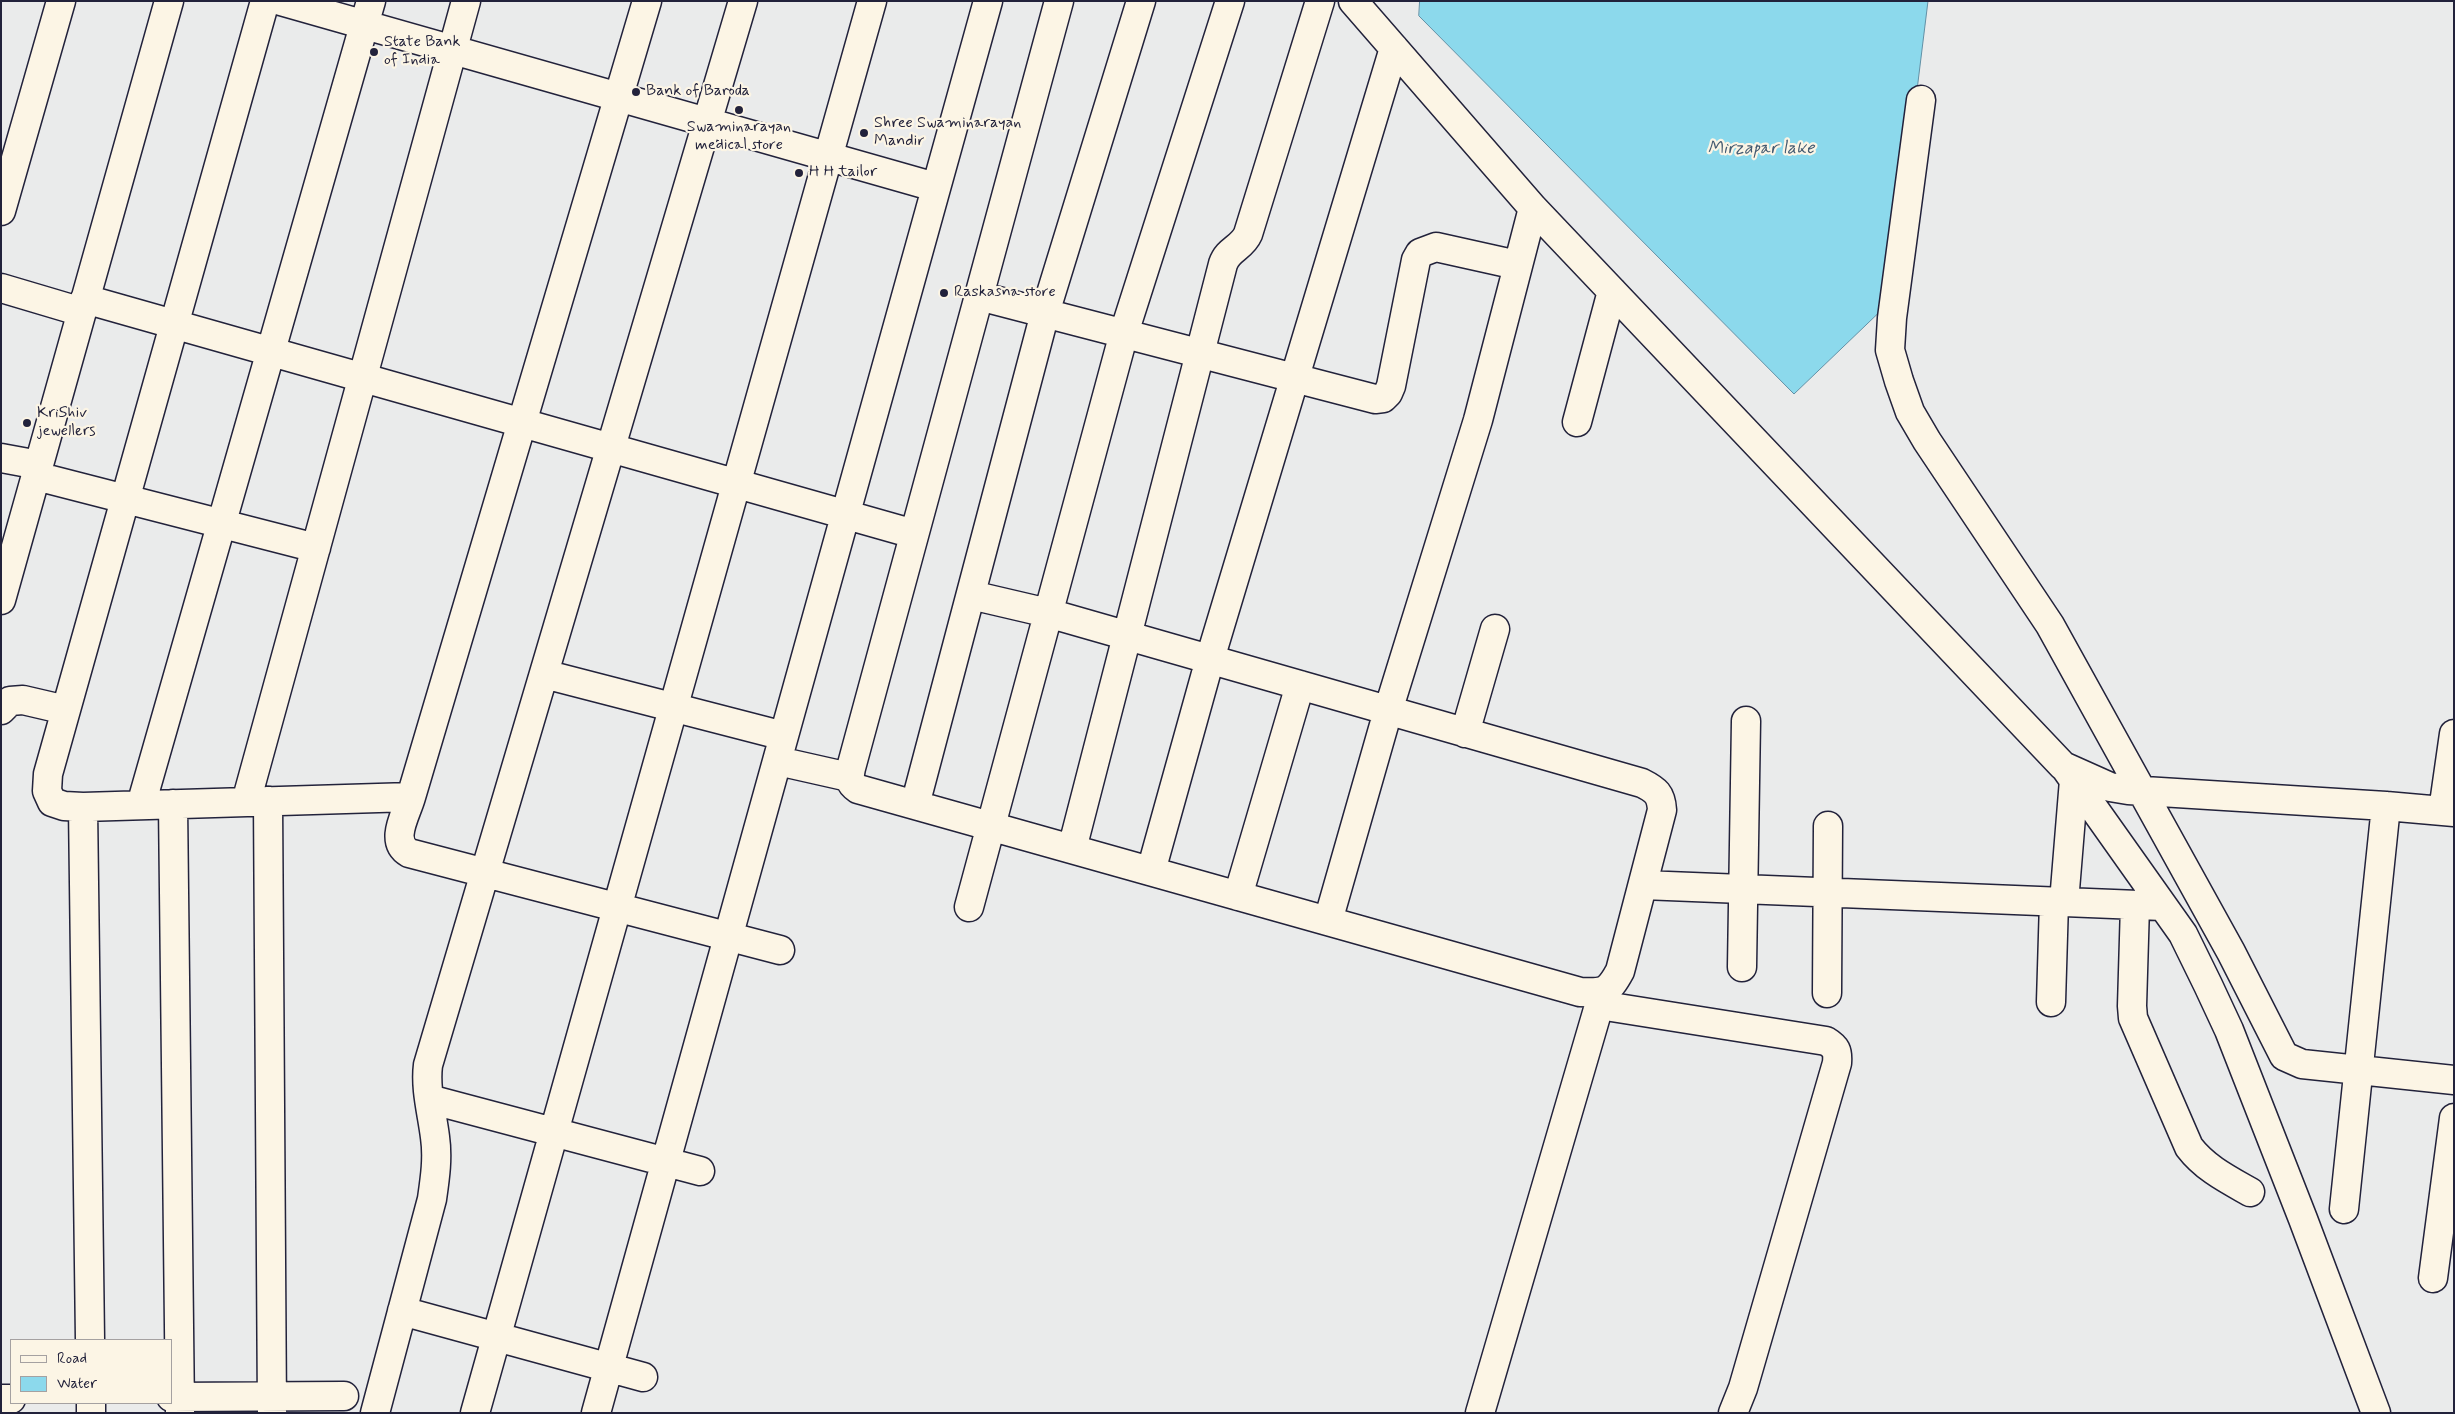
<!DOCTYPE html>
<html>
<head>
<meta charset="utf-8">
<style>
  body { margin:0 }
  #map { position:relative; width:2455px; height:1414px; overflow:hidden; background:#eaebeb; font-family:Mynerve,sans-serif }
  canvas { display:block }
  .frame { position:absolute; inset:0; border:2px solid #22223b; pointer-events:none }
  .legend { position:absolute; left:10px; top:1339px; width:162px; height:65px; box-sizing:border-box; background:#fcf5e5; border:1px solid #a5a1a1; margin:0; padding:6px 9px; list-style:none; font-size:15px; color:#22223b }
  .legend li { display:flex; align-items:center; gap:10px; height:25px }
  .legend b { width:25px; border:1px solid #a5a1a1 }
</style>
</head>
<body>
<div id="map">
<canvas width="2455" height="1414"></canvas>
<div class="frame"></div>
<ul class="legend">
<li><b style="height:6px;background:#fcf5e5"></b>Road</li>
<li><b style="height:14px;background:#8cd9ec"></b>Water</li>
</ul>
</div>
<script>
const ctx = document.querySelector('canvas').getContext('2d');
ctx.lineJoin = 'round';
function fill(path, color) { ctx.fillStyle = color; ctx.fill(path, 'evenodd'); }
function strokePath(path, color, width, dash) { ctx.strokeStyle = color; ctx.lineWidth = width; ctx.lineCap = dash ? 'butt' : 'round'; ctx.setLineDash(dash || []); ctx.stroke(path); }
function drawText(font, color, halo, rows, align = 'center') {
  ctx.font = font + ' Mynerve,sans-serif'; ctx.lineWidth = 4.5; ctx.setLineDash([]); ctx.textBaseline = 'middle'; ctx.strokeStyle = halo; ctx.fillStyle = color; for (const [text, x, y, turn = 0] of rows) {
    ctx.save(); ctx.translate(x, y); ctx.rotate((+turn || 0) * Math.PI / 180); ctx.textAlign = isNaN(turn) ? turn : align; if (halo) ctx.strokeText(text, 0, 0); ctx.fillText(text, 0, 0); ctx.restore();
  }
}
const water = new Path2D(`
  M1420 1H1928L1891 301 1794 394 1419 16Z`);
fill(water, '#8cd9ec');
strokePath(water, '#6290a5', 1);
const minor = new Path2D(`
  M265 1 48 774 47 791 52 802 64 806 83 807 411 797 647 1
  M281 1 935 187
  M1353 1 1533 208 2063 766 2110 787 2128 790 2386 806 2454 812
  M1921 100 1892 318 1890 350 1899 381 1910 412 1927 441 2050 625 2231 952 2284 1056 2302 1064 2454 1080
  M1 211 61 1
  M1 288 82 312
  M979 296 1375 399 1383 398 1388 393 1391 386 1416 260 1420 253 1436 247 1517 265
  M85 299 914 534
  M1577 422 1612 291
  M1 458 39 465
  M36 476 316 548
  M971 595 1048 613 1642 783C1656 790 1661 794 1662 810L1620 971C1608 993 1604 993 1580 992L858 789C849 783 849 778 851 768L1059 1
  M1 600 169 1
  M544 674 784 736
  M1 710 10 701 23 700 66 710
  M1465 733 1495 629
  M778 761 849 777
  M2066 769 2183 934 2208 985 2229 1030 2303 1219 2376 1413
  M411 797C406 815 389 841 409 853L780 950
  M268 801 272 1413
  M246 802 466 1
  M173 804 180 1413
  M141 805 371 1
  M915 805 1045 313 1141 1
  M83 807 90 1340
  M2443 811 2454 734
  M1072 849 1223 264C1228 249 1242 248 1248 234L1320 1
  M1151 871 1210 659 1394 48
  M1643 885 2163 906
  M1238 896 1300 685
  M2064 902 2074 780
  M2135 905 2132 1006 2133 1018 2189 1147C2205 1168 2227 1179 2250 1192
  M969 907 1124 333 1230 1
  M1328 921 1388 711 1478 420 1533 208
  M1742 967 1746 721
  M1827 993 1828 826
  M2051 1002 2054 902
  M1599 1005 1826 1041C1836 1047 1838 1051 1837 1063L1743 1388 1733 1413
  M429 1099 700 1171
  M2344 1209 2386 806
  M2433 1278 2454 1118
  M402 1311 643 1377
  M171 1397 344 1396
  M1 1399H11
  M91 1403V1413
  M375 1413 432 1199C435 1178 438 1158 435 1137 432 1113 425 1089 428 1065L743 1
  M475 1413 872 1
  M596 1413 988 1
  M1480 1413 1603 992`);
strokePath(minor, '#22223b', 31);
strokePath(minor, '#fcf5e5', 28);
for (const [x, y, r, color] of [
  [374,52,5,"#22223b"],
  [636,92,5,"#22223b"],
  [739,110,5,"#22223b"],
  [864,133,5,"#22223b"],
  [799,173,5,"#22223b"],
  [944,293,5,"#22223b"],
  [27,423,5,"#22223b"]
]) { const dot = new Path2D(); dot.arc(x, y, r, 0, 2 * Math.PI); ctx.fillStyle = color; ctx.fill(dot); strokePath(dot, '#fcf5e5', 2); }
drawText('16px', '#22223b', '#fcf5e5', [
  ["State Bank",384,43],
  ["of India",384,61],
  ["Bank of Baroda",646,92],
  ["Shree Swaminarayan",874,124],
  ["Mandir",874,142],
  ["Swaminarayan",739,128,"center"],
  ["medical store",739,146,"center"],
  ["H H tailor",809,173],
  ["Raskasna store",954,293],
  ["KriShiv",37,414],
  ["jewellers",37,432]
], 'left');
drawText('italic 18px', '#425970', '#fcf5e5', [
  ["Mirzapar lake",1761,149]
]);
</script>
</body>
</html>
